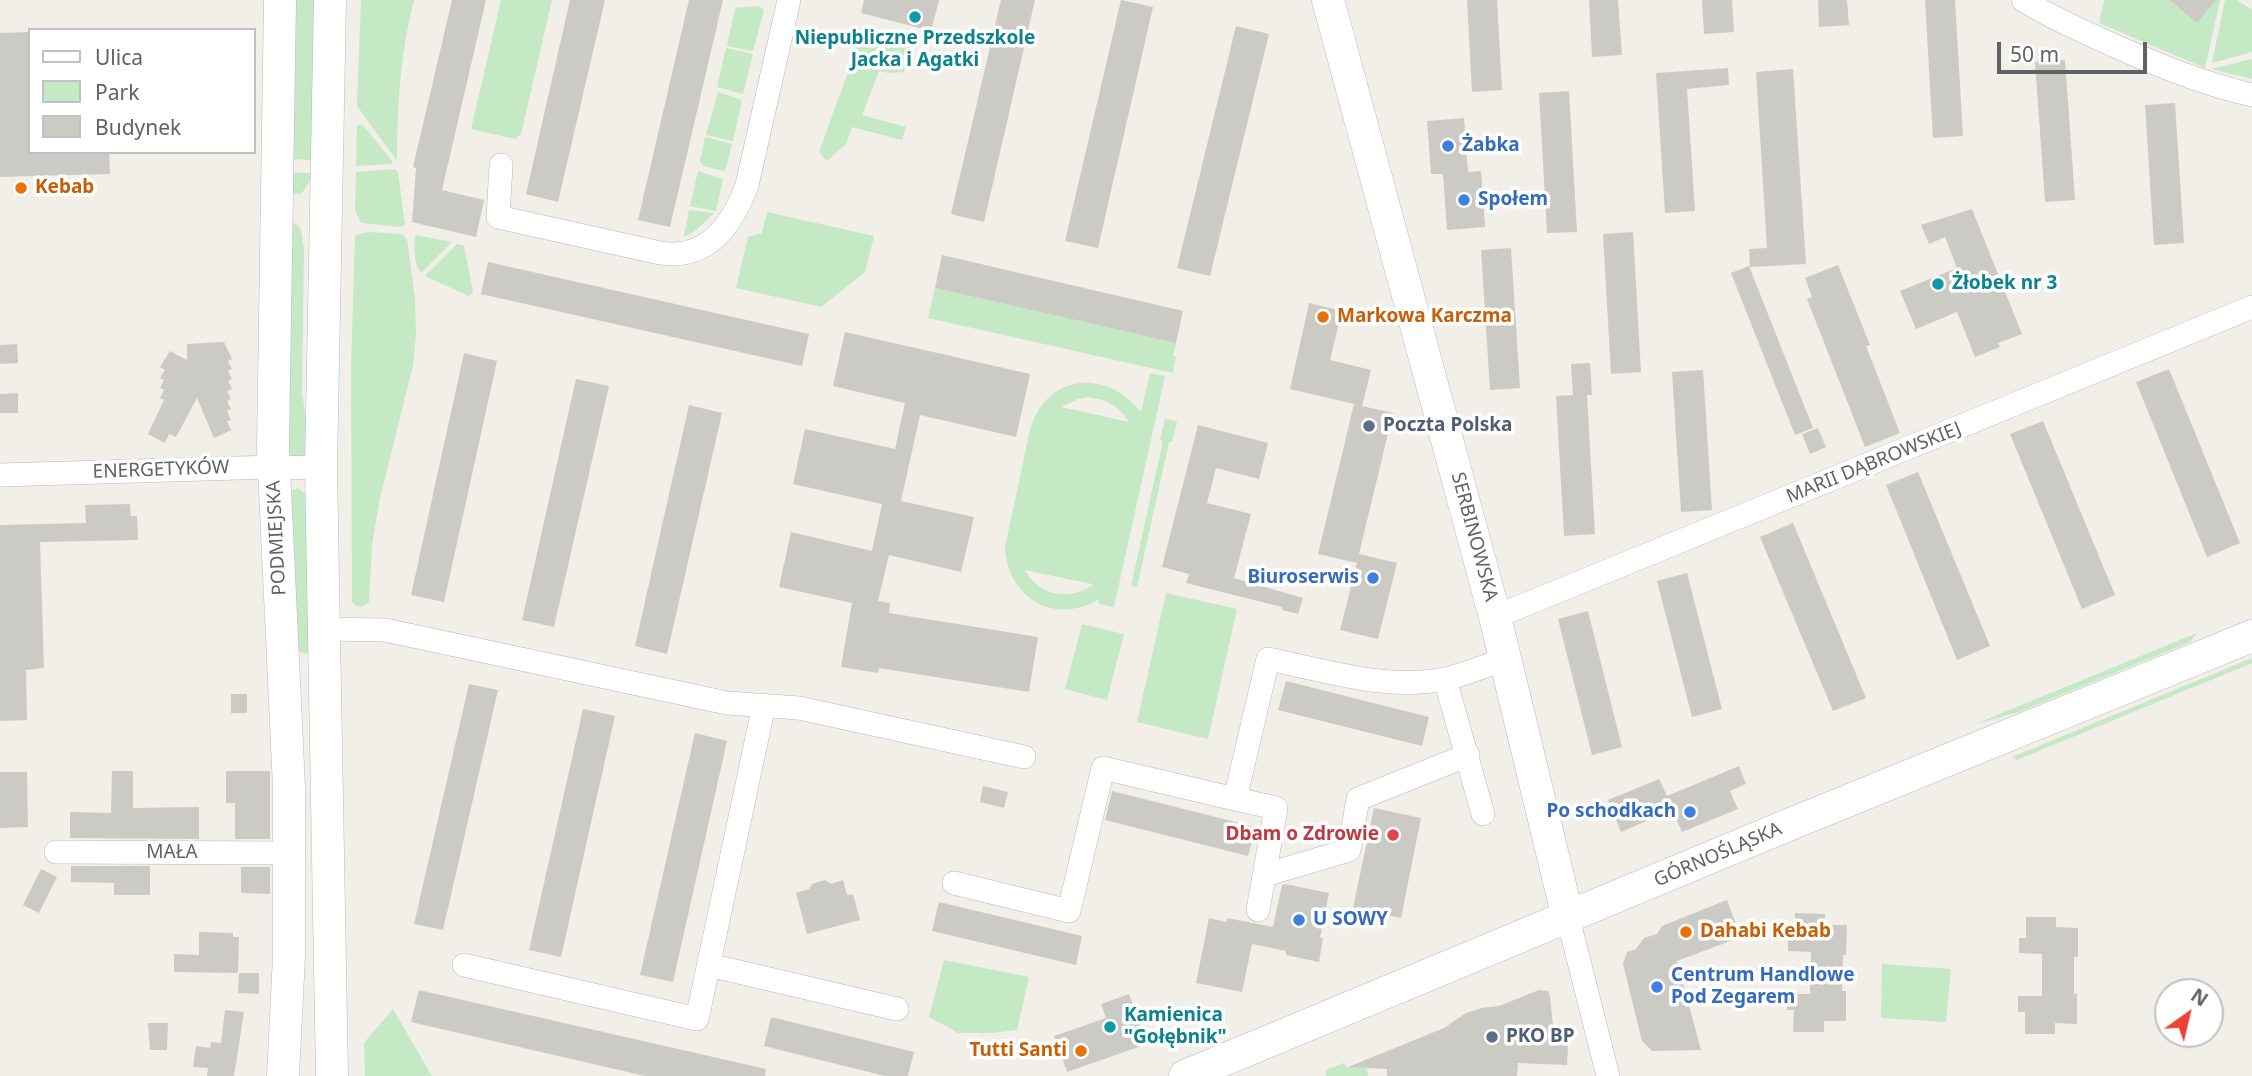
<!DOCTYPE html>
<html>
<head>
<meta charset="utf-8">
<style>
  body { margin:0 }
  #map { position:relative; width:2252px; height:1076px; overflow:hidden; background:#f1efe8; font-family:"Noto Sans",sans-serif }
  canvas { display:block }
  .legend { position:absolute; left:28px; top:28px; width:228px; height:126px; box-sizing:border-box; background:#fff; border:2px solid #bfc1c3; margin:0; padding:9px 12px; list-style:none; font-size:21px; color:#5f6368 }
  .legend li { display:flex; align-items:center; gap:14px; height:35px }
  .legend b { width:35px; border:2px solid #bfc1c3 }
  .north { position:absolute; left:2154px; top:978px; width:70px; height:70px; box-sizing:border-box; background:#fff; border:2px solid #bfc1c3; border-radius:50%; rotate:34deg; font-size:19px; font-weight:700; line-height:28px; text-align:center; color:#5f6368 }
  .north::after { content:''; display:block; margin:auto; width:24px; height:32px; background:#ea4335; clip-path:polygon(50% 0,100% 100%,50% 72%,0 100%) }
  .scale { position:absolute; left:1997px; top:42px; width:150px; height:32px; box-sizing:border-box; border:4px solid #5f6368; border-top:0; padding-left:9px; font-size:21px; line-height:24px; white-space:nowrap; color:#5f6368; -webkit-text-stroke:5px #fff; paint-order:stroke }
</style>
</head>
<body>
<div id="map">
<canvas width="2252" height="1076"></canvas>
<ul class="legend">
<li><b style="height:9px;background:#fff"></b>Ulica</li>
<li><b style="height:19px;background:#c5e8c5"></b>Park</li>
<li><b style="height:19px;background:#cccac5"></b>Budynek</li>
</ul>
<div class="north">N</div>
<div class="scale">50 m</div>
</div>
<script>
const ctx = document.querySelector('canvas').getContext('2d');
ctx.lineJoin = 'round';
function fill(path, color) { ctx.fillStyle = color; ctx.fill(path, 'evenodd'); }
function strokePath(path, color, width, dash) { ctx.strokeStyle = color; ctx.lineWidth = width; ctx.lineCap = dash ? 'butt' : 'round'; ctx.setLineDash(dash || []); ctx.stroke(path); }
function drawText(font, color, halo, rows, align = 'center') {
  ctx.font = font + ' "Noto Sans",sans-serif'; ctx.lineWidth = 7; ctx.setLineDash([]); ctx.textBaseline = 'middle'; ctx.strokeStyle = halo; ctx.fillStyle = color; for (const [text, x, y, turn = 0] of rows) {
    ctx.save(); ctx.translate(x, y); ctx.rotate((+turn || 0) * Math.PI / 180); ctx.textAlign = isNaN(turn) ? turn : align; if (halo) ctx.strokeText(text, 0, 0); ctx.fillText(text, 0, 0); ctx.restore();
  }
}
fill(new Path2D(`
  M293 0H318L313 160 288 159Z
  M361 0H414C400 54 397 106 397 161L357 106Z
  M501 0H552L521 134 515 139 471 129Z
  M2104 0H2169L2197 23 2216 0H2220L2205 68 2099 23Z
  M2225 0H2237L2252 10V52L2212 63Z
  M759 6 764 10 753 51 727 46 735 8Z
  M860 28 912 43 904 72 889 73 879 71 862 115 906 127 902 140 852 127 846 144 827 161 819 152 851 64Z
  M726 48 753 54 743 94 717 87Z
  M2252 59V79L2211 69Z
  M718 92 742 100 733 141 706 135Z
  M362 124 393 162 392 164 356 166 357 125Z
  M705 137 732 144 726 169 723 171 704 166 700 162Z
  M394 169 398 172 405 225 400 227 361 223 355 210 356 172Z
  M698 171 723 179 716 211 690 206Z
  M288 173H313L309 183 301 194 292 193Z
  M689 210 714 213 696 230 684 237Z
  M767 212 874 236 865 272 821 307 736 288 748 237 762 233Z
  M292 223 297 224 301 230 304 249 302 392 310 448C303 459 297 460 285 454Z
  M368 232 402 234 407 239 415 299 416 334 413 365 380 498 372 545 369 602 361 607 355 605 352 601 351 367 355 235Z
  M416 235 452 242 421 273C414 265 413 244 416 235Z
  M457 244 464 246 473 292 469 296 425 276Z
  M935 288 1176 343 1173 356 1176 357 1173 373 928 318Z
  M1150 373 1165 376 1114 607 1099 604V599C1055 626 1007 598 1005 547L1030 430C1046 373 1107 368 1141 412ZM1088 397C1106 399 1119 406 1129 422L1061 407 1078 399ZM1025 570 1092 584 1093 585C1070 601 1038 596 1025 570Z
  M1165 419 1177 421 1172 442H1169L1137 587 1131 586 1163 441 1160 440Z
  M298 488 310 498 313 648 306 654 298 651 287 498 291 491Z
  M1166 593 1237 609 1208 739 1137 722Z
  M1082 624 1124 634 1107 700 1065 689Z
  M2197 633 2190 642 2019 712 1975 724Z
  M2252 658V663L2017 760 2012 757Z
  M944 960 1029 977 1017 1030 992 1033H958L929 1017Z
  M1882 964 1951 969 1946 1022 1881 1018Z
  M393 1009 432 1076H365L364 1043Z
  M1344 1063 1346 1067 1367 1068 1368 1076H1326V1070Z`), '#c5e8c5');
fill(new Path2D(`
  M452 0H486L442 190 484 200 476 237 412 222 416 168 413 167Z
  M570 0H605L558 202 526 194Z
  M689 0H723L670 227 638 220Z
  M864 0H939L931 31 861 13Z
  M1001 0H1035L984 222 951 214Z
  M1121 0 1153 7 1098 248 1065 241Z
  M1467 0H1497L1502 90 1472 92Z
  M1589 0H1618L1622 55 1592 57Z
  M1702 0H1732L1734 32 1704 34Z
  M1818 0H1847L1849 25 1819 27Z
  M1925 0H1955L1963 136 1933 138Z
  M2169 0H2216L2197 23Z
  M1236 26 1269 34 1210 276 1177 268Z
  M30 32V152H109L110 174 0 177V33Z
  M2065 60 2075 200 2045 202 2035 62Z
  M1728 68 1729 85 1687 89 1695 211 1665 213 1656 73Z
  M1793 69 1806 264 1750 267 1749 249 1767 248 1756 72Z
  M1569 91 1577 232 1547 233 1539 93Z
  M2175 103 2184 243 2154 245 2145 105Z
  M1464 118 1468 172 1481 171 1485 227 1447 230 1443 174H1431L1427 121Z
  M1972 209 2022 334 1998 343 2000 347 1975 357 1957 312 1916 329 1900 291 1957 268 1945 237 1929 244 1921 225Z
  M1633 232 1641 372 1611 374 1603 234Z
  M1511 248 1520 388 1490 390 1481 250Z
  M942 255 1183 311 1176 343 935 288Z
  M488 262 809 334 802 366 481 294Z
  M1838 265 1870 345 1866 346 1900 433 1865 447 1807 299 1812 297 1805 278Z
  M1749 266 1813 428 1795 435 1731 273Z
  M1309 303 1342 311 1330 360 1371 370 1362 406 1393 413 1359 554 1397 563 1378 639 1340 630 1357 563 1318 554 1354 404 1290 389Z
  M845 332 1030 374 1016 437 920 415 901 501 974 517 961 572 889 555 878 601 890 603 889 613 1038 637 1029 692 879 668 878 673 841 667 852 603 779 587 791 532 872 551 882 504 793 484 805 429 895 449 905 403 833 386Z
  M224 342 232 359 228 361 232 369 228 371 232 379 228 381 232 389 227 391 231 399 227 401 231 409 227 411 231 420 227 421 231 430 214 438 197 398 176 437 169 434 165 443 148 434 164 400 160 398 164 390 160 388 164 380 160 378 165 370 160 367 170 351 187 360V344Z
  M17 344 18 363 0 364V345Z
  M464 353 497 361 444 602 411 595Z
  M1590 363 1592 395H1587L1595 534 1564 536 1556 396 1573 395 1571 364Z
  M2169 369 2240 543 2207 557 2136 382Z
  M1703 370 1712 510 1681 512 1672 372Z
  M576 379 609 386 554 627 522 620Z
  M18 393V413H0V394Z
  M689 405 722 413 667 654 635 646Z
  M2043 421 2115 595 2082 609 2010 434Z
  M1198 425 1268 443 1259 479 1216 468 1207 503 1251 514 1234 578 1303 598 1298 614 1282 610V607L1186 583 1189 574 1162 567Z
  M1818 428 1826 447 1810 454 1802 434Z
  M1918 472 1990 646 1957 660 1886 485Z
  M130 504 131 516H137L138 540 40 542 44 668 26 670 27 720 0 721V525L86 523 85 505Z
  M1793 523 1866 698 1833 711 1760 537Z
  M1687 573 1722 709 1692 717 1657 581Z
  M1588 611 1622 747 1592 755 1558 619Z
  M1286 681 1429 717 1422 746 1278 710Z
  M469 684 498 690 443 930 414 924Z
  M231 694H247V713H231Z
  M583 709 615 716 561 957 529 950Z
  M695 733 727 741 673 982 640 975Z
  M1739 766 1746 784 1730 791 1738 809 1682 832 1672 810 1621 832 1608 800 1659 779 1667 796Z
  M112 771H133V808L199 807V839L70 838V812L111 813Z
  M226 771H270V839H235V803H226Z
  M0 772H27L28 827 0 828Z
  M983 786 1008 792 1004 808 980 802Z
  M1112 791 1255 827 1248 856 1105 820Z
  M1374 808 1421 818 1401 918 1353 908Z
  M71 866H150V895H114V883L71 882Z
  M241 867H270V894L241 893Z
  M41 869 57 877 39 913 23 905Z
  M825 880 831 884 843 880 847 895 853 894 860 920 807 934 796 893 809 889 812 884Z
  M1285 884 1329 893 1320 938H1323L1319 962 1286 955V951L1252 944 1242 992 1196 983 1209 918 1226 922 1227 918 1273 927 1282 885Z
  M1727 900 1741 937 1677 961 1701 1050 1652 1051 1642 1041 1623 964 1627 952 1636 949 1644 938 1657 934 1662 926Z
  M939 902 1082 936 1076 965 932 931Z
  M1795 913 1825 914V925H1847L1846 955H1843L1842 991H1846V1021H1824V1032H1793L1794 1010H1787V994H1810L1811 952 1788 951V931L1795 932Z
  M2026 917H2056V927L2078 928V957H2074V994H2077V1024L2055 1023V1034H2025V1012H2018V996H2042V954L2019 953V938H2026Z
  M199 932 233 933V937H239L238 973 174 972V954L199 955Z
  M239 973H259V994L238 993Z
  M419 990 766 1069 765 1076H645L411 1022Z
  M1539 990 1548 991 1550 996 1553 1026H1559V1031H1564L1563 1044 1568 1045 1567 1065 1518 1063 1517 1076H1387V1069L1348 1067 1444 1028 1466 1013 1482 1008 1499 1006Z
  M1129 994 1147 1044 1067 1072 1054 1036 1106 1018 1101 1004Z
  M225 1010 244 1012 234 1076H207L208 1068 193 1067 196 1046 210 1048 211 1042 221 1043Z
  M771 1017 914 1052 908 1076H885L764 1046Z
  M148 1023H168L167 1050H150Z`), '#cccac5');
const street = new Path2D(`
  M2023 0C2052 18 2084 32 2115 46 2160 66 2204 84 2252 95
  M501 165 498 217 660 253C707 260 732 226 747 185L789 0
  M0 475 273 467 321 468
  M1495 617 2252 307
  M324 629 385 630 727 703 799 708 1024 757
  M1445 679 1483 814
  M1235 799 1276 808 1258 910
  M56 852 289 853
  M1265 875 1349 850 1358 799 1468 755
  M954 883 1069 911 1103 768 1235 799 1268 659C1324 670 1387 691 1444 679 1464 675 1485 666 1505 659
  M1568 918 1608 1076
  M464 965 697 1019 764 705
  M709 965 897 1009`);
const secondary = new Path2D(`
  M280 0 273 447 289 787V956L283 1076
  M330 0 321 468 332 1076
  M1328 0 1495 617 1568 918
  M1185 1076 1781 828 2252 636`);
strokePath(street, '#b5b8bc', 24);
strokePath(secondary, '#b6babf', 33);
strokePath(street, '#fff', 23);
strokePath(secondary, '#fff', 32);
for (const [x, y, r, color] of [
  [915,17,7,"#0f9aa8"],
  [1448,146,7,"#3f7fe0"],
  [21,188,7,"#e8710a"],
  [1464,200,7,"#3f7fe0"],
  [1938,284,7,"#0f9aa8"],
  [1323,317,7,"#e8710a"],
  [1369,426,7,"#5c6f8a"],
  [1373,578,7,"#3f7fe0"],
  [1690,812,7,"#3f7fe0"],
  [1393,835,7,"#e0444e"],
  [1299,920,7,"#3f7fe0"],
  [1686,932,7,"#e8710a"],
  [1657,987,7,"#3f7fe0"],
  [1110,1027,7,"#0f9aa8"],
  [1492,1037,7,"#5c6f8a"],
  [1081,1051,7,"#e8710a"]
]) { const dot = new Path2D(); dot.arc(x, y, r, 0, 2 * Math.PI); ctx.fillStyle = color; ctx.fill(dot); strokePath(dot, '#fff', 2.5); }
drawText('bold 19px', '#0d838f', '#fff', [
  ["Niepubliczne Przedszkole",915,39,"center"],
  ["Jacka i Agatki",915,61,"center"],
  ["Żłobek nr 3",1952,284],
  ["Kamienica",1124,1016],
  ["\"Gołębnik\"",1124,1038]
], 'left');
drawText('bold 19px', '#366cbe', '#fff', [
  ["Żabka",1462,146],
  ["Społem",1478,200],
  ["Biuroserwis",1359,578,"right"],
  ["Po schodkach",1676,812,"right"],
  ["U SOWY",1313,920],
  ["Centrum Handlowe",1671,976],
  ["Pod Zegarem",1671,998]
], 'left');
drawText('bold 19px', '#c56008', '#fff', [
  ["Kebab",35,188],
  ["Markowa Karczma",1337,317],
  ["Dahabi Kebab",1700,932],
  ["Tutti Santi",1067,1051,"right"]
], 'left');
drawText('bold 19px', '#4e5e75', '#fff', [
  ["Poczta Polska",1383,426],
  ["PKO BP",1506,1037]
], 'left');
drawText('19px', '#5f6368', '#fff', [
  ["MARII DĄBROWSKIEJ",1874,463,-22],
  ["ENERGETYKÓW",161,470,-2],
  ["SERBINOWSKA",1474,537,75],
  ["PODMIEJSKA",277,538,-93],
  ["MAŁA",172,853],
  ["GÓRNOŚLĄSKA",1718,855,-23]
]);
drawText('bold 19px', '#be3a42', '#fff', [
  ["Dbam o Zdrowie",1379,835]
], 'right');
</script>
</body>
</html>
